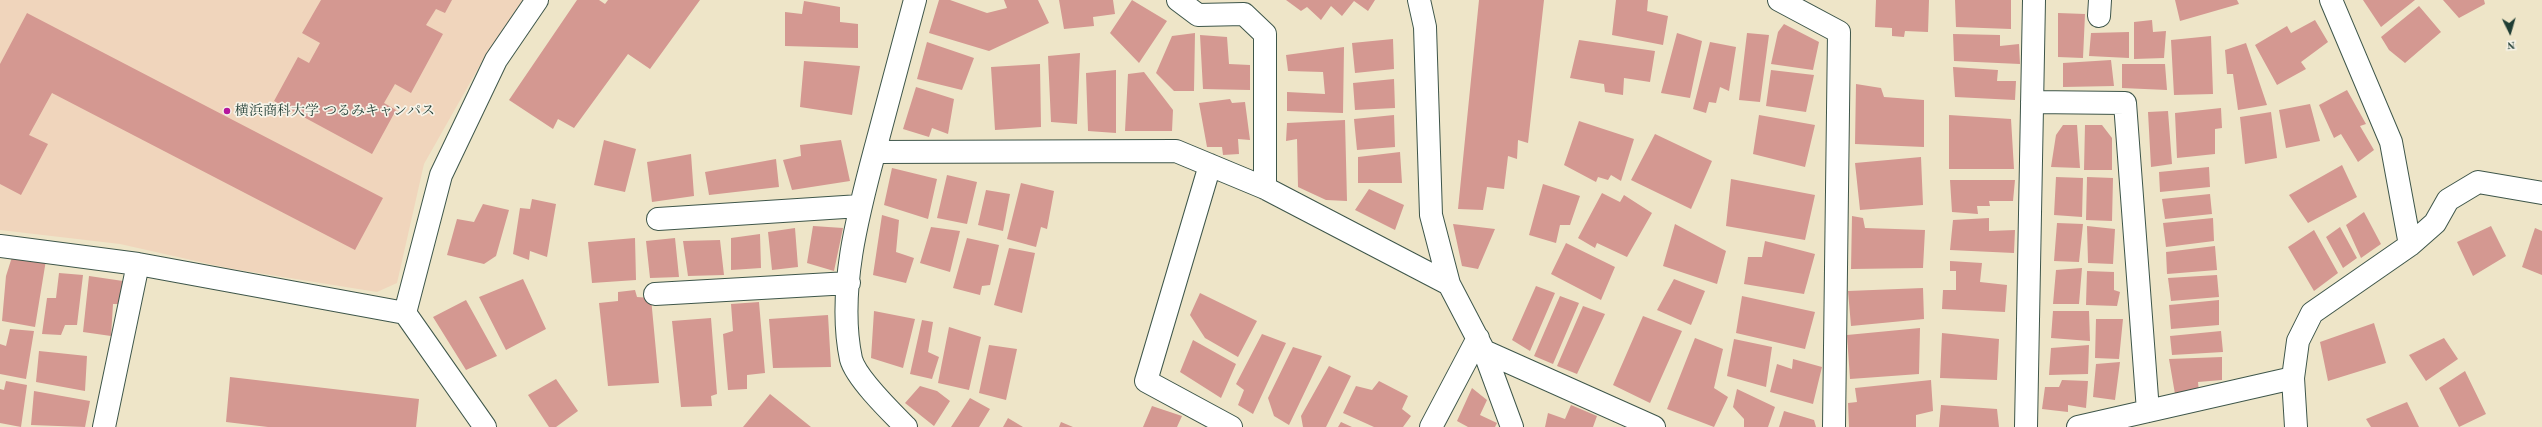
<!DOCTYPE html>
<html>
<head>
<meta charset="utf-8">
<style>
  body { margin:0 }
  #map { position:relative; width:2542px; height:427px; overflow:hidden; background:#eee5c8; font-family:"Old Standard TT",serif }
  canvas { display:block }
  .north { position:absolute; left:2490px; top:12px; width:40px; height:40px; -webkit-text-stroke:3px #f7f3e8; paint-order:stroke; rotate:175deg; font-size:11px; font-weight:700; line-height:16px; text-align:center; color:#1f3d34 }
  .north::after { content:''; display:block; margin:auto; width:14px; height:18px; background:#1f3d34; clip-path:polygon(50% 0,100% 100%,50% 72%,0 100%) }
</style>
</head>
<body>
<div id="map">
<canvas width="2542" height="427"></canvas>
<div class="north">N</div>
</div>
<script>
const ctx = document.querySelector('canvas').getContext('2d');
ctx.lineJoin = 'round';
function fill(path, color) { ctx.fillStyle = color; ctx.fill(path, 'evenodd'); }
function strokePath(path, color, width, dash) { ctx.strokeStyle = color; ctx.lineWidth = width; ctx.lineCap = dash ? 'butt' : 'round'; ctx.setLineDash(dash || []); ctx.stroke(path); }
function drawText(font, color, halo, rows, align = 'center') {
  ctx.font = font + ' "Old Standard TT","Noto Serif JP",serif'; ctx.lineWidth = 3.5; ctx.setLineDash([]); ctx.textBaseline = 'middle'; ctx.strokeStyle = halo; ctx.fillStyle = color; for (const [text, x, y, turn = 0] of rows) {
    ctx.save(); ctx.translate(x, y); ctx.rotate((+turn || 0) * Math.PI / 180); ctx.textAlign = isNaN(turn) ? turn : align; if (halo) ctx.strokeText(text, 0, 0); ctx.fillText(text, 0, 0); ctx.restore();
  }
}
fill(new Path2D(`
  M0 0H523L484 58 424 164 397 283 377 292 227 268 120 244 0 230Z`), '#f0d5bc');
fill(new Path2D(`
  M321 0H452L445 13 436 9 426 25 443 34 411 93 395 84 384 103 396 110 372 154 274 101 298 57 309 63 320 43 302 33Z
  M577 0H599L605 4 608 0H700L650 69 628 54 574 128 558 119 553 129 509 100Z
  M939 0H950L987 13 1007 8 1004 0H1038L1049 23 989 51 929 33Z
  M1059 0H1113L1115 14 1093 17 1094 26 1064 29Z
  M1132 0 1167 21 1139 63 1110 33Z
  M1286 0H1375L1368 11 1354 1 1342 16 1331 6 1321 20 1307 7 1301 11Z
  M1479 0H1544L1528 143 1518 140 1517 159 1508 156 1504 189 1487 187 1483 210 1458 209Z
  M1616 0H1648L1647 11 1668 16 1663 45 1612 35Z
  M1876 0H1929L1928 32 1905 31 1904 37 1892 36V28L1875 27Z
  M1955 0H2011V29L1956 27Z
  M2175 0H2237L2239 4 2180 21Z
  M2363 0H2415L2381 27Z
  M2443 0H2484L2485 4 2459 18Z
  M804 1 840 7V22L858 24V48L785 46V12L802 14Z
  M2419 6 2441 32 2405 63 2389 50 2381 37Z
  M27 13 383 198 355 250 52 93 29 135 48 144 21 195 0 184V64Z
  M2058 13 2085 14 2083 58 2058 57Z
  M2152 20 2153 32 2166 31 2164 58 2134 59V22Z
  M2315 20 2328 42 2301 62 2306 69 2277 85 2255 45 2287 26 2291 33Z
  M1784 24 1819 42 1813 70 1771 64 1778 32Z
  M2129 32V58L2089 56 2091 33Z
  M1195 33 1194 91H1174L1156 73 1172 36Z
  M1677 33 1702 41 1690 98 1661 93Z
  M1747 33 1769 35 1760 102 1739 100Z
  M1953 34 2000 35V46L2019 44 2020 64 1954 61Z
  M1200 35 1227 37 1229 64 1250 65V90L1203 89Z
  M2211 36 2213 94 2174 95 2171 40Z
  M1393 39 1394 69 1355 73 1352 43Z
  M1579 40 1655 51 1650 82 1624 78 1623 95 1605 92 1604 84 1570 78Z
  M927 42 974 58 962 90 917 79Z
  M1710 42 1736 47 1729 91 1720 87 1716 103 1709 102 1706 113 1693 109Z
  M2246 43 2267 105 2238 110 2233 74H2227L2225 50Z
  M1344 47 1343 113 1287 111V92L1325 94 1323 72 1288 71 1286 55Z
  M1080 53 1077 124 1051 122 1048 56Z
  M2111 60 2114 86 2063 87V63Z
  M804 61 860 66 852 115 800 107Z
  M1040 64 1041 127 995 130 991 67Z
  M2122 64H2165L2167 90 2122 88Z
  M1953 67 1998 70 1997 81H2016L2015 100 1955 97Z
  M1116 70V133L1088 131 1086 73Z
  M1771 70 1814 75 1806 112 1766 106Z
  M1144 72 1173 110 1172 131H1125L1128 74Z
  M1394 79 1395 108 1355 110 1353 83Z
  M1856 84 1881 88 1884 97 1924 100V147L1855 144Z
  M916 87 954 99 948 134 932 128 929 137 903 129Z
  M2347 90 2366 124 2360 126 2374 150 2358 162 2341 134 2334 138 2319 105Z
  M1230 99 1232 103 1245 102 1250 140 1238 139 1239 154 1223 155 1222 147H1207L1199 103Z
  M2310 104 2320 141 2286 148 2279 110Z
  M2221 108 2222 128 2215 129V154L2177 158 2175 113Z
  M2168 111 2172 164 2151 167 2148 112Z
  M2271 112 2277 158 2245 164 2240 117Z
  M1394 115 1395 147 1357 150 1354 119Z
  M1759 115 1815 125 1805 167 1753 154Z
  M1949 115 2011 119 2014 169H1949Z
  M1345 120 1347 201 1326 200 1298 187 1297 139 1286 141 1287 123Z
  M1579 121 1634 139 1621 181 1611 175 1608 180 1598 177 1596 182 1564 165Z
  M2063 125H2077L2080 168 2051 167 2056 135Z
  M2085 125H2102L2112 138V170H2084Z
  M1655 134 1712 161 1691 209 1631 180Z
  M604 140 636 149 625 192 594 185Z
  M841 140 850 181 792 190 783 160 801 156 800 145Z
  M1400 152 1402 183H1358V157Z
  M691 154 694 196 652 202 647 162Z
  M1921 157 1923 205 1860 210 1855 163Z
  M776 159 779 187 709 195 705 172Z
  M2342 165 2357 197 2308 223 2289 195Z
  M2209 167 2210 187 2160 192 2159 172Z
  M892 168 937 179 928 219 884 205Z
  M947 175 977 182 967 224 937 218Z
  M2056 177 2083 178 2082 217 2054 215Z
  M2087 177 2113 178 2112 221 2086 220Z
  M1731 179 1815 195 1805 240 1726 226Z
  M1950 180H2015L2013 201H1989L1990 206H1977L1978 214 1952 212Z
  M1021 183 1054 191 1047 229 1041 227 1036 247 1007 239Z
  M1543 184 1580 196 1570 225H1560L1556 243 1529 235Z
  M1369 189 1404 205 1395 230 1355 210Z
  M986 190 1010 194 1003 231 978 225Z
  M1602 193 1620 202 1624 195 1652 213 1627 257 1597 243 1595 248 1578 238Z
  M2210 194 2212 214 2165 219 2162 199Z
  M532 199 556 204 547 257 530 251 529 260 513 254 520 208 530 209Z
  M483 204 509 210 496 256 484 264 447 255 457 219 474 222Z
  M2364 212 2381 244 2361 258 2346 225Z
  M882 215 899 220 896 252 914 258 906 283 873 275Z
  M1852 216 1863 218 1865 228 1925 230 1923 268 1851 269Z
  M1989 218V231L2015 230 2014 253 1950 250 1953 220Z
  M2213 218 2214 241 2166 247 2163 223Z
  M2057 223 2083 224 2079 262 2054 261Z
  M1453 224 1495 229 1478 269 1462 266Z
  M1675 224 1726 251 1717 284 1663 266Z
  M813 226 843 228 834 271 807 263Z
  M2087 226 2115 229 2113 264 2088 263Z
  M2491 226 2506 256 2473 276 2457 242Z
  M931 227 960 231 950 272 920 263Z
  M2340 227 2357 258 2343 268 2326 237Z
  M795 228 798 267 772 270 768 232Z
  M2535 228 2542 231V275L2522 267Z
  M2314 230 2338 273 2314 291 2288 247Z
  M760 234 761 268 731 270V238Z
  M635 238 636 280 592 283 588 242Z
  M675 238 679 277 650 278 646 241Z
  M967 238 999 245 990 285 982 286 980 295 953 288Z
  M720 240 724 275 688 276 683 241Z
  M1765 241 1815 254 1804 294 1744 284 1748 257H1762Z
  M1566 243 1615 267 1601 300 1551 274Z
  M2215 246 2217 270 2167 274 2166 252Z
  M1009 248 1035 253 1022 313 994 305Z
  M12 257 46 260 35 327 2 321 6 276Z
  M1950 261 1982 263 1980 282 2007 285 2005 312 1942 309 1943 290H1956V271H1950Z
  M2082 268 2079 304H2053L2056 270Z
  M2087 271 2114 272V290L2120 292 2117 306 2086 305Z
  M59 273 83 275 77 325H65L61 335 42 334 47 298H56Z
  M2217 275 2219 297 2171 301 2168 278Z
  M89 276 123 281 120 304H113L111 336 83 332Z
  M523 279 546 329 506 350 479 297Z
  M1674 279 1705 291 1691 325 1657 310Z
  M1536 286 1555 293 1530 351 1512 340Z
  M1923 288 1924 319 1851 326 1848 291Z
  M635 290 637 297 651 298 659 383 608 386 599 303 618 301V292Z
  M1200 293 1257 321 1238 357 1205 338 1190 315Z
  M1560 296 1579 303 1553 364 1534 356Z
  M1742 296 1815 312 1805 349 1736 333Z
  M466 300 497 356 466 370 433 317Z
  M2219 300V325L2171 329 2169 305Z
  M759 302 765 373 747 375V389L728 390 723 334 733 331 731 304Z
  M1583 306 1605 314 1577 374 1557 366Z
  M874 311 915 319 903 368 871 358Z
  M2053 311H2089L2090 341 2051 338Z
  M828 315 831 367 773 368 769 319Z
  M1643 316 1682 331 1650 403 1613 385Z
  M711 318 717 394 711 396 712 406 681 407 672 321Z
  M2096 319H2123L2119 359 2095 358Z
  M922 320 933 322 928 352 939 357 932 379 910 374Z
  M2374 323 2386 363 2328 381 2320 342Z
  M949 327 981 337 969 390 938 383Z
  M1920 328 1919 374 1850 379 1847 335Z
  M10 329 34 331 26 379 0 374V344L6 346Z
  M2221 331 2223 352 2172 355 2170 336Z
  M1942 333 1999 339 1997 380 1940 378Z
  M1262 334 1286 343 1253 414 1238 405 1244 390 1236 384Z
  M1695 338 1723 349 1714 388 1728 397 1714 427 1667 409Z
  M2444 338 2458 359 2426 381 2409 355Z
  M1734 339 1772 347 1766 387 1727 376Z
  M1193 340 1236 364 1221 398 1180 372Z
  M989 345 1017 349 1006 400 979 393Z
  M2089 345 2088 374 2049 375 2051 348Z
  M1293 347 1322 356 1289 425 1274 416 1268 398Z
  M39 351 87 356 85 391 36 382Z
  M2222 357V380L2198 382 2199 393 2175 394 2169 359Z
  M1793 359 1822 367 1813 404 1770 392 1777 364 1792 369Z
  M2120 362 2115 400 2093 397 2096 364Z
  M1329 366 1351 376 1326 427H1303L1301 416Z
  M2465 371 2486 414 2459 427 2439 388Z
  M230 377 419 399 416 427H268L226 422Z
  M556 379 578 411 556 427H549L528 395Z
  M1931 380 1933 411 1916 415V427H1849L1848 403 1857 402 1855 388Z
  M2062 380 2088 381 2086 408 2068 405V412L2042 409 2045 387H2059Z
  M6 381 27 385 21 427 0 423V389L4 390Z
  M1379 381 1408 396 1402 409 1411 416 1403 427H1374L1343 413 1356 386 1372 390Z
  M920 386 937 391 950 401 934 426 905 403Z
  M1472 388 1487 400 1480 415 1497 423 1495 427H1468L1457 421Z
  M1737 389 1775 407 1768 427H1744V419L1733 407Z
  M34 391 90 401 85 427 31 425Z
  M770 394 811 427H743Z
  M970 398 990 409 979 427H951Z
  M2407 402 2419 427H2371L2366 419Z
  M1571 405 1597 416 1593 427H1545L1548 413 1565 419Z
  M1941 405 1997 409 1999 427H1939Z
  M1152 406 1182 416 1177 427H1143Z
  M1784 411 1814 420 1816 427H1779Z
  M1008 418 1023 427H1003Z
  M1061 422 1073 427H1059Z
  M1341 422 1352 427H1338Z`), '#d49891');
const minor = new Path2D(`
  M1178 0 1198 15 1244 14 1265 34V188
  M1419 0 1425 27 1431 215 1449 284 1484 351 1512 427
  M1779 0 1839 32 1834 427
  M2331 0 2391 142 2410 245
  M2099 16 2100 0
  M2032 102 2125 103 2148 411
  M875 152 1176 151 1265 188 1449 284
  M1210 165 1146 381 1231 427
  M658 219 860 206
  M0 246 138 264 405 313 485 427
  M655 294 849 283
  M405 313 441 175 496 60 537 0
  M1484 351 1654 427
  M104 427 138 264
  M906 427C891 412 856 378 851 359 836 288 861 203 879 135 891 90 903 45 915 0
  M1431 427 1478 338
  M2026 427 2034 0
  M2078 427 2293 378
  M2296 427 2293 378 2298 341 2312 313 2410 245 2435 223 2448 200 2478 182 2542 193`);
strokePath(minor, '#3e564a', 24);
strokePath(minor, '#fff', 22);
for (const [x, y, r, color] of [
  [227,111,4,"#b5179e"]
]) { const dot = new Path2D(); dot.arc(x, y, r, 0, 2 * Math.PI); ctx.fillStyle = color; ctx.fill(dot); strokePath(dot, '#f7f3e8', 1.5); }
drawText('14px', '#1f3d34', '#f7f3e8', [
  ["横浜商科大学 つるみキャンパス",235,111]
], 'left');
</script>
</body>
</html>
